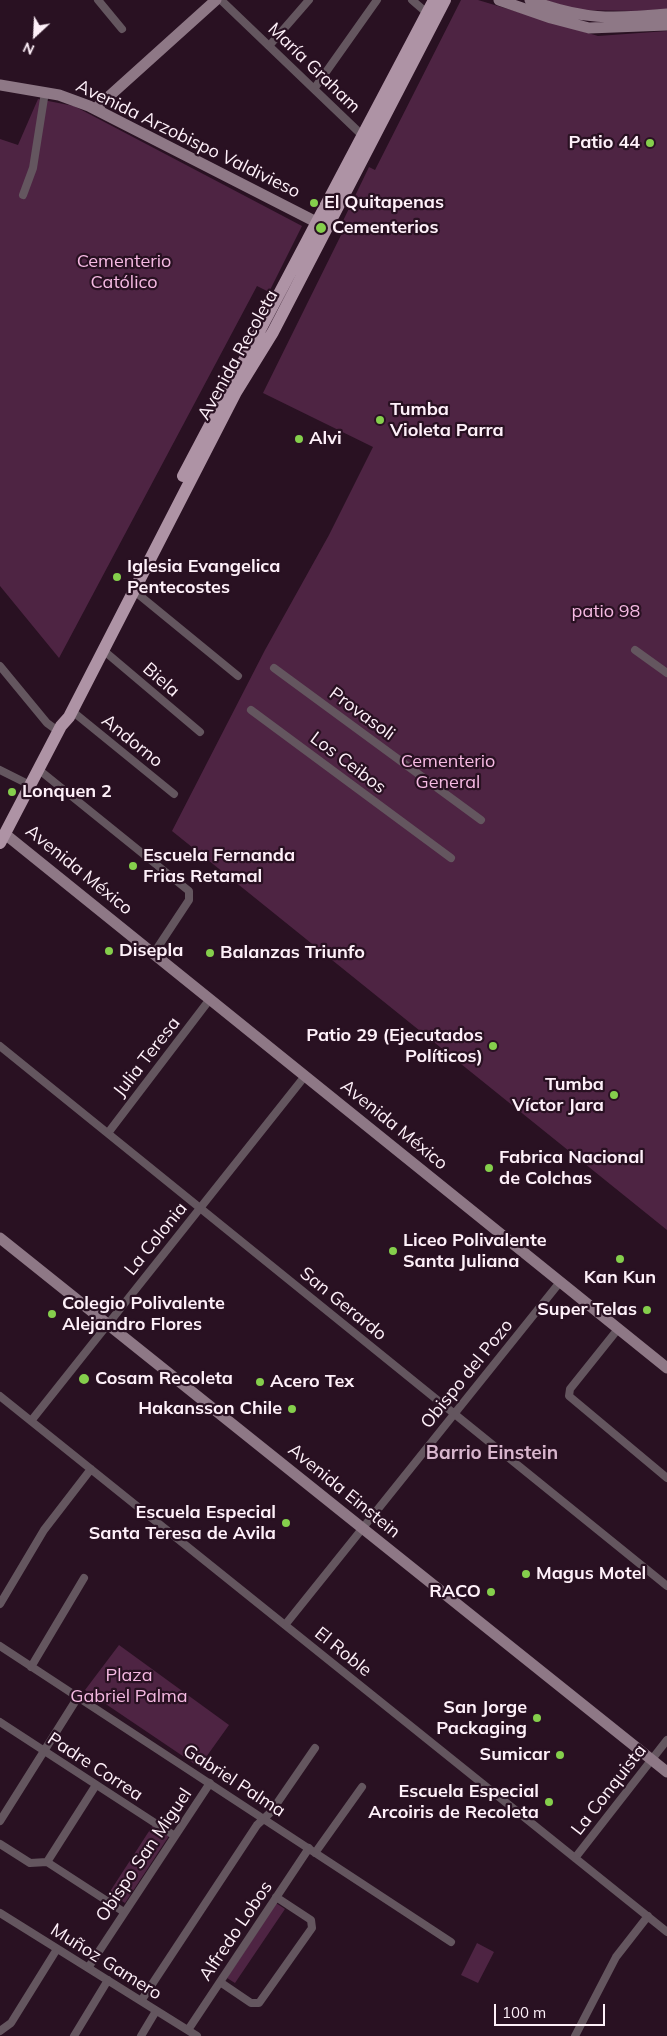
<!DOCTYPE html>
<html>
<head>
<meta charset="utf-8">
<style>
  body { margin:0 }
  #map { position:relative; width:667px; height:2036px; overflow:hidden; background:#291122; font-family:Mulish,sans-serif }
  canvas { display:block }
  .north { position:absolute; left:10px; top:10px; width:50px; height:50px; -webkit-text-stroke:4px #291122; paint-order:stroke; rotate:205deg; font-size:14px; font-weight:700; line-height:20px; text-align:center; color:#fef0f9 }
  .north::after { content:''; display:block; margin:auto; width:18px; height:22px; background:#fef0f9; clip-path:polygon(50% 0,100% 100%,50% 72%,0 100%) }
  .scale { position:absolute; left:494px; top:2004px; width:111px; height:22px; box-sizing:border-box; border:2px solid #fef0f9; border-top:0; padding-left:6px; font-size:15px; line-height:18px; white-space:nowrap; color:#fef0f9; -webkit-text-stroke:4px #291122; paint-order:stroke }
</style>
</head>
<body>
<div id="map">
<canvas width="667" height="2036"></canvas>
<div class="north">N</div>
<div class="scale">100 m</div>
</div>
<script>
const ctx = document.querySelector('canvas').getContext('2d');
ctx.lineJoin = 'round';
function fill(path, color) { ctx.fillStyle = color; ctx.fill(path, 'evenodd'); }
function strokePath(path, color, width, dash) { ctx.strokeStyle = color; ctx.lineWidth = width; ctx.lineCap = dash ? 'butt' : 'round'; ctx.setLineDash(dash || []); ctx.stroke(path); }
function drawText(font, color, halo, rows, align = 'center') {
  ctx.font = font + ' Mulish,sans-serif'; ctx.lineWidth = 4.5; ctx.setLineDash([]); ctx.textBaseline = 'middle'; ctx.strokeStyle = halo; ctx.fillStyle = color; for (const [text, x, y, turn = 0] of rows) {
    ctx.save(); ctx.translate(x, y); ctx.rotate((+turn || 0) * Math.PI / 180); ctx.textAlign = isNaN(turn) ? turn : align; if (halo) ctx.strokeText(text, 0, 0); ctx.fillText(text, 0, 0); ctx.restore();
  }
}
fill(new Path2D(`
  M461 0H478L598 36 667 31V1230L172 831 265 650 329 535 373 447 263 393 345 227 341 225 369 167 375 170Z
  M546 0H667V9L639 11 576 10Z
  M38 99 74 106 302 226 269 292 257 286 59 658 0 586V139L18 145Z
  M119 1645 229 1725 199 1767 85 1690Z
  M153 1825 169 1836 125 1903 109 1893Z
  M276 1903 285 1909 235 1983 227 1978Z
  M477 1943 494 1952 478 1983 461 1975Z`), '#4e2443');
strokePath(new Path2D(`
  M98 0 122 29
  M221 0 363 136
  M412 0 427 13
  M269 46 309 0
  M314 89 377 0
  M23 195 33 168 45 92
  M133 590 238 676
  M103 650 200 732
  M635 650 667 673
  M0 666 47 723 58 731
  M274 668 481 820
  M251 710 451 858
  M72 711 174 794
  M38 769 189 891V900L154 953
  M0 770 30 785
  M0 1046 667 1586
  M108 1133 210 999
  M618 1329 570 1389 569 1396 667 1478
  M0 1396 667 1932
  M31 1421 305 1076
  M0 1604 44 1530 91 1469
  M285 1625 560 1282
  M0 1646 451 1942
  M31 1667 84 1578
  M0 1722 175 1836
  M0 1821 78 1697
  M0 1844 30 1863 47 1862 124 1912
  M315 1853 362 1787
  M575 1858 667 1740
  M47 1862 96 1785
  M0 1913 197 2036
  M88 1968 210 1783
  M220 1982 251 2003H259L312 1928 311 1920 276 1897
  M141 2001 257 1825 271 1812 315 1748
  M188 2030 309 1848
  M0 2031 11 2023 57 1949
  M74 2036 108 1980
  M141 2036 156 2011
  M575 2036 616 1957 648 1916`), '#64565f', 8);
strokePath(new Path2D(`
  M499 0 551 18 589 28 667 25
  M530 0C582 20 612 19 667 14
  M0 85 59 95 89 106 324 226
  M95 109 216 0
  M5 834 667 1368
  M0 1238 667 1772`), '#8e7886', 11);
strokePath(new Path2D(`
  M183 476 434 0
  M0 843 61 726 69 717 236 392 273 332 445 0`), '#ae93a5', 12);
for (const [x, y, r, color] of [
  [650,143,5,"#85cf4c"],
  [314,203,5,"#85cf4c"],
  [321,228,6,"#85cf4c"],
  [380,420,5,"#85cf4c"],
  [299,439,5,"#85cf4c"],
  [117,577,5,"#85cf4c"],
  [12,792,5,"#85cf4c"],
  [133,866,5,"#85cf4c"],
  [109,951,5,"#85cf4c"],
  [210,953,5,"#85cf4c"],
  [493,1046,5,"#85cf4c"],
  [614,1095,5,"#85cf4c"],
  [489,1168,5,"#85cf4c"],
  [393,1251,5,"#85cf4c"],
  [620,1259,5,"#85cf4c"],
  [647,1310,5,"#85cf4c"],
  [52,1314,5,"#85cf4c"],
  [84,1379,6,"#85cf4c"],
  [260,1382,5,"#85cf4c"],
  [292,1409,5,"#85cf4c"],
  [286,1523,5,"#85cf4c"],
  [526,1574,5,"#85cf4c"],
  [491,1592,5,"#85cf4c"],
  [537,1718,5,"#85cf4c"],
  [560,1755,5,"#85cf4c"],
  [549,1802,5,"#85cf4c"]
]) { const dot = new Path2D(); dot.arc(x, y, r, 0, 2 * Math.PI); ctx.fillStyle = color; ctx.fill(dot); strokePath(dot, '#291122', 2); }
drawText('18px', '#fef0f9', '#291122', [
  ["María Graham",314,68,44],
  ["Avenida Arzobispo Valdivieso",188,139,26],
  ["Avenida Recoleta",238,355,-61],
  ["Biela",161,680,41],
  ["Provasoli",362,714,36],
  ["Andorno",132,741,39],
  ["Los Ceibos",348,763,37],
  ["Avenida México",79,870,39],
  ["Julia Teresa",147,1057,-52],
  ["Avenida México",394,1125,39],
  ["La Colonia",156,1239,-51],
  ["San Gerardo",343,1304,39],
  ["Obispo del Pozo",467,1374,-51],
  ["Avenida Einstein",344,1491,39],
  ["El Roble",343,1652,39],
  ["Padre Correa",95,1767,33],
  ["Gabriel Palma",234,1781,33],
  ["La Conquista",609,1790,-52],
  ["Obispo San Miguel",144,1855,-56],
  ["Alfredo Lobos",236,1931,-56],
  ["Muñoz Gamero",106,1962,32]
]);
drawText('bold 18px', '#fef0f9', '#291122', [
  ["Patio 44",640,143,"right"],
  ["El Quitapenas",324,203],
  ["Cementerios",332,228],
  ["Tumba",390,410],
  ["Violeta Parra",390,431],
  ["Alvi",309,439],
  ["Iglesia Evangelica",127,567],
  ["Pentecostes",127,588],
  ["Lonquen 2",22,792],
  ["Escuela Fernanda",143,856],
  ["Frias Retamal",143,877],
  ["Disepla",119,951],
  ["Balanzas Triunfo",220,953],
  ["Patio 29 (Ejecutados",483,1036,"right"],
  ["Políticos)",483,1057,"right"],
  ["Tumba",604,1085,"right"],
  ["Víctor Jara",604,1106,"right"],
  ["Fabrica Nacional",499,1158],
  ["de Colchas",499,1179],
  ["Liceo Polivalente",403,1241],
  ["Santa Juliana",403,1262],
  ["Kan Kun",620,1278,"center"],
  ["Colegio Polivalente",62,1304],
  ["Alejandro Flores",62,1325],
  ["Super Telas",637,1310,"right"],
  ["Cosam Recoleta",95,1379],
  ["Acero Tex",270,1382],
  ["Hakansson Chile",282,1409,"right"],
  ["Escuela Especial",276,1513,"right"],
  ["Santa Teresa de Avila",276,1534,"right"],
  ["Magus Motel",536,1574],
  ["RACO",481,1592,"right"],
  ["San Jorge",527,1708,"right"],
  ["Packaging",527,1729,"right"],
  ["Sumicar",550,1755,"right"],
  ["Escuela Especial",539,1792,"right"],
  ["Arcoiris de Recoleta",539,1813,"right"]
], 'left');
drawText('18px', '#f6bae3', '#291122', [
  ["Cementerio",124,262],
  ["Católico",124,283],
  ["patio 98",606,612],
  ["Cementerio",448,762],
  ["General",448,783],
  ["Plaza",129,1676],
  ["Gabriel Palma",129,1697]
]);
drawText('bold 19px', '#d8b6cd', '#291122', [
  ["Barrio Einstein",492,1453]
]);
</script>
</body>
</html>
